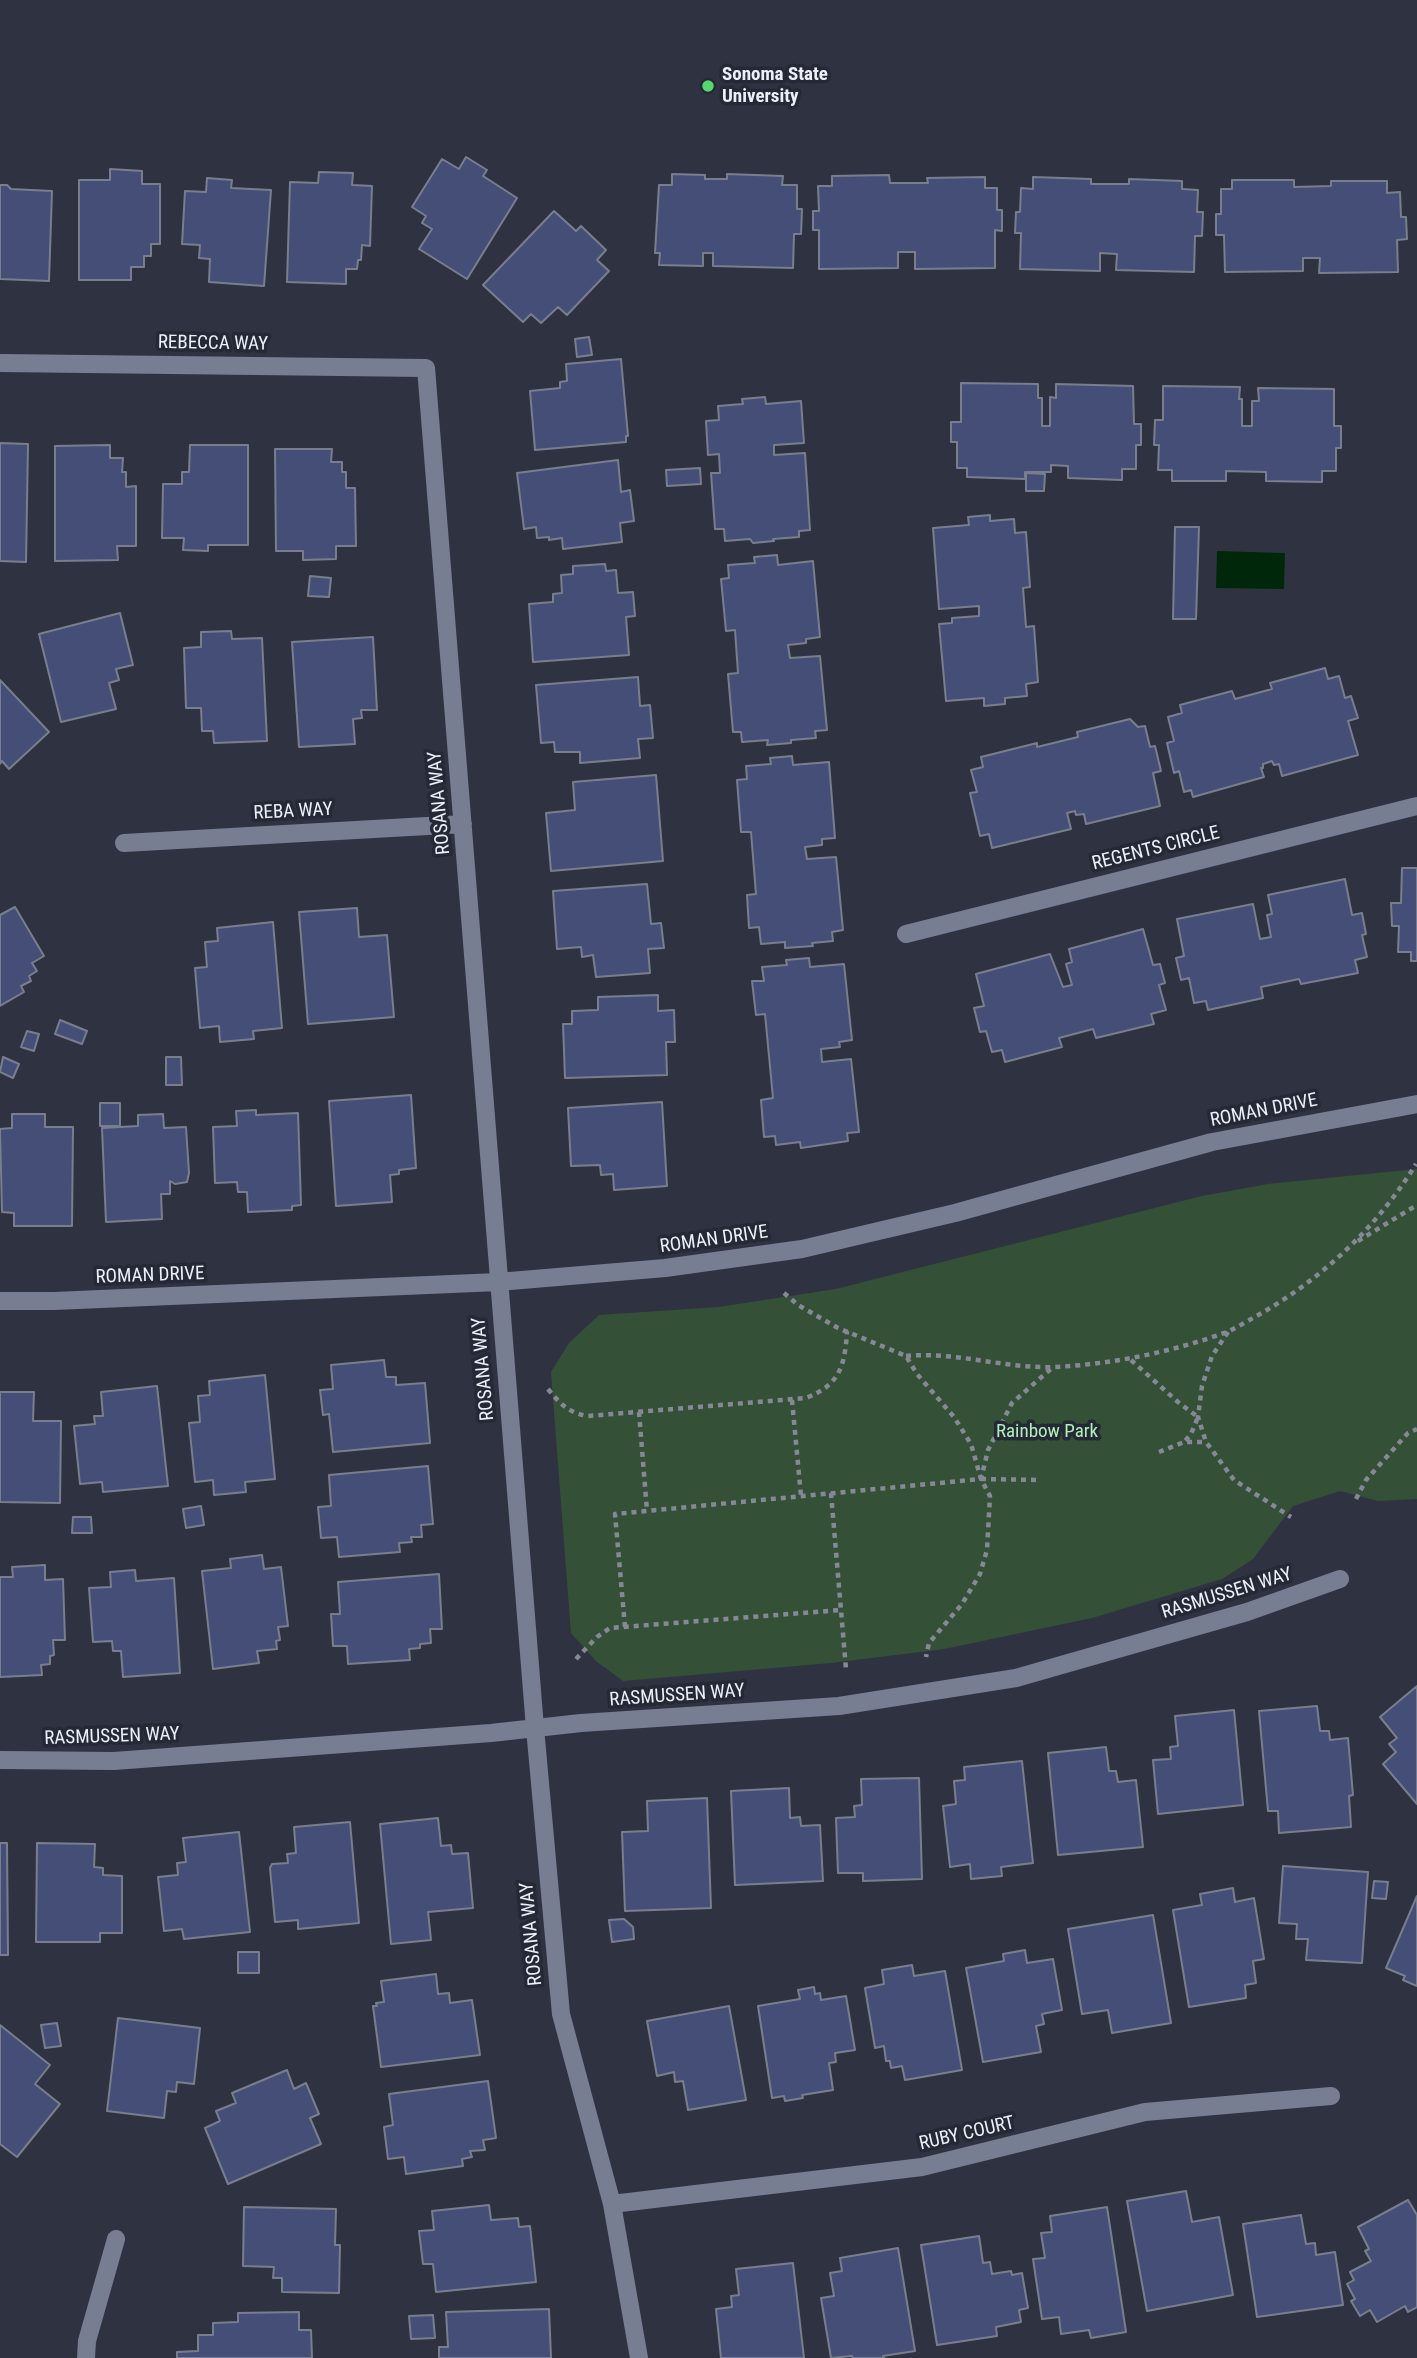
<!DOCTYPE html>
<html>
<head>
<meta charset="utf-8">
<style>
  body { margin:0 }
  canvas { display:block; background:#2f3341 }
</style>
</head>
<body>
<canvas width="1417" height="2358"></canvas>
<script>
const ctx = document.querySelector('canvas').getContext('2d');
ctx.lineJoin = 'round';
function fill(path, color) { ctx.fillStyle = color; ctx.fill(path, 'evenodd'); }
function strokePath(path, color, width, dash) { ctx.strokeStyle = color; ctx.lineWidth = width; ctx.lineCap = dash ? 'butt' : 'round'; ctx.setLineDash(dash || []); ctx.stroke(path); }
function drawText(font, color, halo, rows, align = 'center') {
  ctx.font = font + ' "Roboto Condensed",sans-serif'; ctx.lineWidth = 7; ctx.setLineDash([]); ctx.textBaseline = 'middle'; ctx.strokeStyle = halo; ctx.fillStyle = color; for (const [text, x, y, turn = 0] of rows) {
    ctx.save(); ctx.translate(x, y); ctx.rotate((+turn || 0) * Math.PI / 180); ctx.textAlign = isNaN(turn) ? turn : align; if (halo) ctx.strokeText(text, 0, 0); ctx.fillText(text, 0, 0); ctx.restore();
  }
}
fill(new Path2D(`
  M1417 1169V1499L1378 1501 1340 1491 1293 1506 1253 1559 1222 1579 1092 1618 944 1649 831 1663 623 1681 596 1661 571 1633 551 1372 569 1343 599 1315 719 1307 836 1289 1202 1196 1268 1184Z`), '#345138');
fill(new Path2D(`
  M1217 551 1285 553 1284 589 1216 588Z`), '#002709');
const building = new Path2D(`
  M466 157 487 170 483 176 517 198 467 279 419 249 432 229 422 223 426 216 412 207 442 159 459 169Z
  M110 169 142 171V184H160V244H151V256H144V267H131V280H79V180H110Z
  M319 172 353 173 352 185 372 186 370 246 362 245 361 260H358L357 269H346V284L287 282 290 182 318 183Z
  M672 174 705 175V179H727V174L783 176 782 185H797V209H802L801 234H794L793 268 713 266V253H703V266L659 265 660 253H655L659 185H672Z
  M889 175 890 183H928L927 178 985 177V188H997V210H1002V231L995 230V268L915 269V252H898V268L819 269V230H813V211H819L818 186H832V176Z
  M1033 177 1091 179V184H1129V179L1182 181V189L1198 190 1197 212H1203L1202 236H1195L1194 272 1116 270 1117 254 1100 253V271L1020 269 1021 233H1015L1016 212H1020L1021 188 1033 189Z
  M207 178 232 180 231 188 271 190 264 286 209 282 210 259 199 258 200 245 182 244 185 191 206 192Z
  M1232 180H1294V187L1331 186V181H1387V193L1400 192 1401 217H1406L1407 239 1397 240 1398 272 1319 273 1320 258H1303V271L1225 272 1224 235H1216V214H1221V189H1232Z
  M0 185H7L11 189 52 191 49 281 0 279Z
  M554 211 576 231 581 226 606 250 597 260 609 271 567 315 558 307 541 323 531 314 523 322 483 285Z
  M589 337 592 355 577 357 575 339Z
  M621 359 628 436H626V442L535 450 530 391 560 388V382L567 381 566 364Z
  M961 383 1038 384V398H1042V426H1050V397L1056 398V384L1133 386 1134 424H1141V445H1136V469H1122V480L1068 478V466L1051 465V472H1025V479L967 477V468H957V442H951V422H961Z
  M1163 386 1240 387 1239 399H1242V426H1252V401H1259L1258 388 1334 389V426H1341V448H1336V471H1322V482L1266 481V472L1226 471V481H1172V470H1158L1159 445H1154L1155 420H1163Z
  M765 397 766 404 801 401 804 443 774 445V455L805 453 810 530 799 531V537L773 539 774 541 753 543 750 539 725 541 724 529H715L711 473H720L719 454 708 455 706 421 719 420 718 406 743 404 742 399Z
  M0 443 28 444 26 562 0 561Z
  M110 445V458H123L122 472H126V487L136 486V546H117L118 560 55 561V446Z
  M190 445H248V545H208V551L183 550 184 538H162L163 484H182V472H189Z
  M275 449H332L331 462H342V472H346V488H355L356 546H336V559L303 560V551H276Z
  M618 460 621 492 630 490 634 521 620 523 622 542 563 549 562 538 549 540V537L537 538 536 527 524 529 517 473Z
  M700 468 701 484 667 486 666 470Z
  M1026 473 1045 474 1044 491H1026Z
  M990 515V521L1014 519 1015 533 1026 532 1030 587 1023 588 1026 627 1034 626 1038 682 1026 684 1027 696 1005 698V704L984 706V698L946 701 939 624 952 623V618L979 616V606L939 609 933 528 969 525 968 517Z
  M1175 527H1199L1196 619H1173Z
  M777 555 778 565 813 561 820 637 806 639V643L788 645 790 658 820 656 827 730 815 731 816 738 791 740V743L767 745 768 740 742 742 741 732H733L728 674 738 673 735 630 726 631 721 579 729 578 728 565 755 563 754 557Z
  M605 564 606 571 616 570 618 593 633 592 635 616 626 617 629 655 533 662 529 604 553 602V594L562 593 561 575 573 574V566Z
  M310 576 331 578 329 597 308 596Z
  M120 613 133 665 116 669 119 680 109 683 116 709 61 722 39 634Z
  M231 631 232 639 262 638 267 741 214 743 213 731H202L201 708H186L184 648 201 647V632Z
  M373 637 377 710H361L362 718 353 719 355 744 299 747 292 642Z
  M1325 668 1328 679 1339 676 1345 698 1351 696 1358 718 1348 721 1358 755 1282 776 1279 764 1274 765 1272 761 1263 764V768H1261L1264 777 1193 797 1191 790 1184 792 1179 771 1174 773 1167 743 1174 741 1168 717 1182 713 1180 705 1232 691 1235 699 1272 689 1270 683Z
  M638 677 640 706 650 705 653 738 638 739 640 758 580 763V752H555L554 742 541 743 536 685Z
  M0 680 49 732 9 769 2 761 0 764Z
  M1130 719 1138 727 1145 726 1150 747 1155 746 1161 771 1153 773 1160 806 1086 824 1084 814 1076 815 1075 811 1067 813 1071 829 992 848 989 834 980 836 970 793 977 792 971 770 983 767 981 757 1037 743V747L1078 737 1077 732Z
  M792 756 793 765 829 762 835 838 822 839V845L805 847 807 859 836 857 843 930 832 932 833 941 812 943 813 946 785 948V942L761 944 759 927 749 928 747 895 756 894 751 832H741L737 780 747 779 746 766 771 764 770 758Z
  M656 775 663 861 551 871 546 813 575 810 573 782Z
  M1402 868H1417V961H1411V952H1398L1399 926H1392L1391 903H1401Z
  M1345 879 1352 915 1362 913 1366 934 1362 935 1367 957 1355 960 1358 973 1301 984 1299 979 1261 987 1263 998 1208 1010 1206 1001 1194 1003 1189 978 1181 980 1176 958 1184 956 1177 919 1253 904 1260 939 1271 937 1267 915 1272 914 1268 895Z
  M647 884 651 924 661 923 664 948 648 949 650 973 596 977 593 955 582 957 581 947 557 949 553 891Z
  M15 907 44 956 32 963 37 971 29 976 31 981 21 986 24 992 0 1006V915Z
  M357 908 359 937 387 935 394 1017 308 1024 299 912Z
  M273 922 282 1028 253 1031 254 1039 220 1042 219 1026 200 1028 195 968 207 967 205 942 218 941 217 928Z
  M1143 929 1153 965 1160 964 1165 983 1159 985 1166 1010 1151 1014 1154 1024 1096 1038 1093 1029 1059 1038 1062 1047 1005 1062 1002 1050 992 1052 986 1031 980 1032 974 1008 984 1006 976 974 1050 954 1063 987 1072 985 1066 964 1072 962 1069 949Z
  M809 958 810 967 844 964 852 1040 839 1042 840 1047 821 1049 822 1062 851 1059 859 1132 847 1133 848 1141 801 1148 800 1142 776 1145 775 1136 764 1137 761 1100 773 1098 765 1014 756 1015 752 981H764L762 967 787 965 786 960Z
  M658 995V1011L674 1010 675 1042H666L667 1075 565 1078 563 1024H572V1011L598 1010V997Z
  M60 1020 87 1031 82 1044 55 1034Z
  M27 1031 39 1034 34 1051 21 1047Z
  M3 1057 19 1064 13 1078 0 1072Z
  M166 1057H181L182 1085H166Z
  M411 1095 416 1168 399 1170V1174L390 1175 392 1202 336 1206 329 1101Z
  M662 1102 667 1186 614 1190 613 1174 601 1175 600 1165 571 1166 568 1108Z
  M100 1103H120V1126H100Z
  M256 1110V1115L298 1113 301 1205 292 1206V1210L248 1212 247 1192H238L237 1182 215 1183 213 1127 237 1126 236 1111Z
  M12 1114H45V1127H73L72 1226H14V1213L2 1212 0 1129 12 1128Z
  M163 1114 164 1128 186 1127 189 1173 187 1182 175 1184 170 1181V1194H161L162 1219 106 1222 102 1128 138 1126V1115Z
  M384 1360 386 1377H396V1385L425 1383 430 1443 333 1452 329 1414 323 1415 320 1390 333 1389 331 1365Z
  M265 1375 275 1479 245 1482 246 1492 214 1495 213 1480 195 1482 189 1423 200 1422 198 1396 210 1395 209 1381Z
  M157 1386 168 1486 103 1492 102 1482 80 1484 74 1426 95 1424 94 1416H103L101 1392Z
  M0 1392H34L33 1421H61L60 1503 0 1502Z
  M428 1466 433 1524 421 1525 422 1537H411L412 1542 399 1543 400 1552 339 1557 337 1537 321 1538 318 1507 331 1506 329 1475Z
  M201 1506 204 1525 186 1528 183 1509Z
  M73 1517H91L92 1533H72Z
  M262 1555 264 1569 281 1567 288 1626 278 1627 280 1640 276 1641 277 1649 257 1651 259 1663 213 1669 202 1571 231 1568 230 1559Z
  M45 1565V1580L63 1579 65 1640H53L54 1655 50 1656V1664L41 1665 42 1675 0 1677V1577H13L12 1567Z
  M135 1570 136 1581 174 1578 180 1673 123 1677 121 1651H113L112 1641 93 1642 89 1588 111 1587 110 1572Z
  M439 1574 442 1629H430L431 1643 420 1644V1648L409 1649 410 1660 348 1664 347 1646H333L331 1614H340L338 1582Z
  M1417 1686V1804L1383 1764 1396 1752 1389 1744 1397 1738 1380 1717Z
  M1317 1706 1320 1731H1329L1330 1740 1348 1738 1353 1795 1349 1796 1351 1827 1279 1833 1278 1811H1268L1259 1711Z
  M1234 1710 1243 1805 1158 1814 1153 1760 1171 1759 1170 1747 1178 1746 1175 1716Z
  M1106 1747 1109 1771H1116L1118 1782 1136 1780 1143 1847 1058 1855 1048 1753Z
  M1022 1761 1033 1863 1001 1867 1002 1876 971 1879 970 1864 950 1867 943 1806 956 1804 954 1781 965 1780 964 1767Z
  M919 1778 922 1879 863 1881V1873H838L836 1818 855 1817 854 1806 862 1805 861 1779Z
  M789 1788 790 1818 800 1817 801 1826 820 1825 823 1881 735 1885 731 1791Z
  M707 1798 711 1908 625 1911 622 1832 648 1831 647 1801Z
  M438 1818 441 1846 451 1845 452 1854 468 1853 473 1908 428 1912 431 1940 391 1944 380 1824Z
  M350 1822 359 1923 298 1929V1920L275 1922 270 1868 272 1864 288 1863 287 1854 296 1853 294 1827Z
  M239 1832 250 1932 184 1939 182 1929 164 1931 158 1877 178 1875 177 1863 186 1862 183 1838Z
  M0 1843H7L8 1955H0Z
  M37 1843 95 1844 94 1867 103 1868V1875L122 1876V1933H100V1942H36Z
  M1283 1866 1368 1872 1362 1963 1306 1960 1308 1939H1296L1297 1924 1279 1923Z
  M1374 1881 1388 1882 1386 1899 1372 1898Z
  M1233 1888 1235 1902 1254 1898 1264 1959 1253 1961 1256 1983 1245 1985 1246 1998 1189 2007 1173 1910 1202 1905 1200 1894Z
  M1417 1896V1986L1403 1980 1405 1976 1386 1968Z
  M1153 1915 1171 2023 1112 2033 1108 2010 1082 2014 1068 1929Z
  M624 1919 633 1927 634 1939 612 1942 609 1920Z
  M1025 1950 1027 1963 1053 1959 1062 2010 1042 2014 1044 2024 1036 2026 1041 2052 983 2062 966 1968 1004 1961 1003 1954Z
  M238 1952H259V1973H238Z
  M912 1965 914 1976 945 1971 962 2070 905 2080 902 2066 891 2068 890 2061H886L884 2046 875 2048 865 1988 884 1984 882 1970Z
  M436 1974 438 1994 449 1993 450 2003 472 2000 480 2055 381 2067 373 2006H377L376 2003 384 2002 381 1981Z
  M814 1987 815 1994 820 1993 821 2000 846 1996 855 2050 835 2053 836 2062 829 2063 833 2090 802 2095 803 2098 785 2101 784 2096 772 2098 758 2006 800 1999 798 1990Z
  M729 2006 746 2100 688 2110 683 2081 675 2082 674 2072 657 2076 647 2021Z
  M118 2018 200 2028 194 2084 177 2082 176 2092 167 2091 164 2118 107 2111Z
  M57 2023 61 2046 45 2048 41 2025Z
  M0 2025 50 2065 35 2084 60 2104 17 2157 0 2144Z
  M287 2070 294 2089 306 2083 319 2114 310 2118 321 2144 228 2184 205 2128 220 2121 216 2111 236 2103 232 2093Z
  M488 2081 496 2138 483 2140 485 2150 470 2151 472 2157 462 2159 463 2166 406 2174 404 2157 388 2159 384 2127 393 2125 389 2094Z
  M1186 2191 1192 2222 1219 2217 1233 2295 1147 2311 1127 2201Z
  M1408 2200 1417 2215V2307L1408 2312 1405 2306 1377 2322 1370 2310 1360 2316 1351 2301 1355 2299 1347 2284 1354 2280 1350 2272 1371 2261 1365 2251 1369 2249 1358 2227Z
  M489 2205 491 2220 518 2218 519 2227 530 2226 536 2282 436 2292 433 2264H423L419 2231 434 2230 432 2211Z
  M244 2207 336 2209 335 2245H340L339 2293 282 2292V2278H273L274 2267 243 2266Z
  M1107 2207 1126 2332 1091 2338 1089 2330 1061 2334 1059 2317 1042 2319 1033 2259 1045 2258 1041 2233 1052 2232 1050 2216Z
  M1301 2215 1306 2244 1315 2243 1316 2255 1335 2252 1343 2305 1257 2317 1243 2224Z
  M979 2236 983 2263 990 2262 992 2274 1011 2271 1012 2275 1022 2273 1028 2308 1019 2310 1021 2322 996 2327 997 2336 937 2345 921 2245Z
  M898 2248 915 2351 883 2356 884 2358H853L852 2356 831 2358 821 2298 834 2296 830 2273 842 2271 840 2258Z
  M793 2263 804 2358H721L716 2309 732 2307 731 2296 739 2295 736 2269Z
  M549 2309 551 2358H439V2347H448L446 2312Z
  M299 2312V2330H311L312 2358H177V2352L198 2351V2335H213V2323L238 2322V2313Z
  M433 2315 435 2338 411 2339 409 2316Z`);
fill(building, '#444e76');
strokePath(building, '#797e8e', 2);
strokePath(new Path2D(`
  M1358 1241 1417 1205
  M784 1293 798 1305 838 1328 906 1356 917 1374 954 1417 971 1444 981 1479 990 1496 987 1550 980 1574 962 1604 929 1643 926 1657
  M1228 1332 1212 1356 1202 1386 1198 1417 1206 1442 1234 1480 1291 1517
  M906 1356C955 1351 1005 1369 1055 1367 1113 1364 1172 1352 1227 1332 1238 1327 1249 1320 1260 1314 1323 1278 1378 1226 1416 1164
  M1131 1360 1178 1402 1198 1417 1191 1434 1184 1442
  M548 1389C560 1404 569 1413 588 1416L806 1398C839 1385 845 1367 847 1331
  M792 1400 801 1496
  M639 1412 647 1511
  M1159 1452 1184 1442H1206
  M981 1479 1039 1480
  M831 1493 846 1669
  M1356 1499 1366 1480 1408 1433 1417 1429
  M625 1627 615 1514 981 1479 988 1450 1012 1403 1053 1367
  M576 1659 597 1637 610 1628 841 1610`), '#868995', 4.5, [5, 5]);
strokePath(new Path2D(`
  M0 363 426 368 535 1728 561 2014 612 2204 639 2358
  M124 843 463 824
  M906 934 1417 806
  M0 1301H54L498 1282 665 1268 802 1249 955 1213 1212 1142 1417 1104
  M0 1760 114 1761 491 1733 581 1723 839 1706 1016 1678 1247 1612 1340 1579
  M612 2204 922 2167 1145 2112 1331 2096
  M86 2358 87 2341 116 2239`), '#787e91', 18);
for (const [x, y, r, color] of [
  [708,86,7,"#56d671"]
]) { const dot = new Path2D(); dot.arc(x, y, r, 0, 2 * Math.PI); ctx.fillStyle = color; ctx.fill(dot); strokePath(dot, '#252936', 2.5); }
drawText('bold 19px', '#eceff8', '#252936', [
  ["Sonoma State",722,75],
  ["University",722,97]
], 'left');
drawText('19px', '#eceff8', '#252936', [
  ["REBECCA WAY",213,344,1],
  ["ROSANA WAY",440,803,-95],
  ["REBA WAY",293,812,-3],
  ["REGENTS CIRCLE",1156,849,-14],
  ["ROMAN DRIVE",1264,1111,-11],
  ["ROMAN DRIVE",714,1240,-8],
  ["ROMAN DRIVE",150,1276,-2],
  ["ROSANA WAY",484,1369,-95],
  ["RASMUSSEN WAY",1227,1594,-17],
  ["RASMUSSEN WAY",677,1696,-4],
  ["RASMUSSEN WAY",112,1737,-2],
  ["ROSANA WAY",532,1934,-95],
  ["RUBY COURT",967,2134,-13]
]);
drawText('19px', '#b0efb7', '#252936', [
  ["Rainbow Park",1047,1432]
]);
</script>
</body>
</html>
